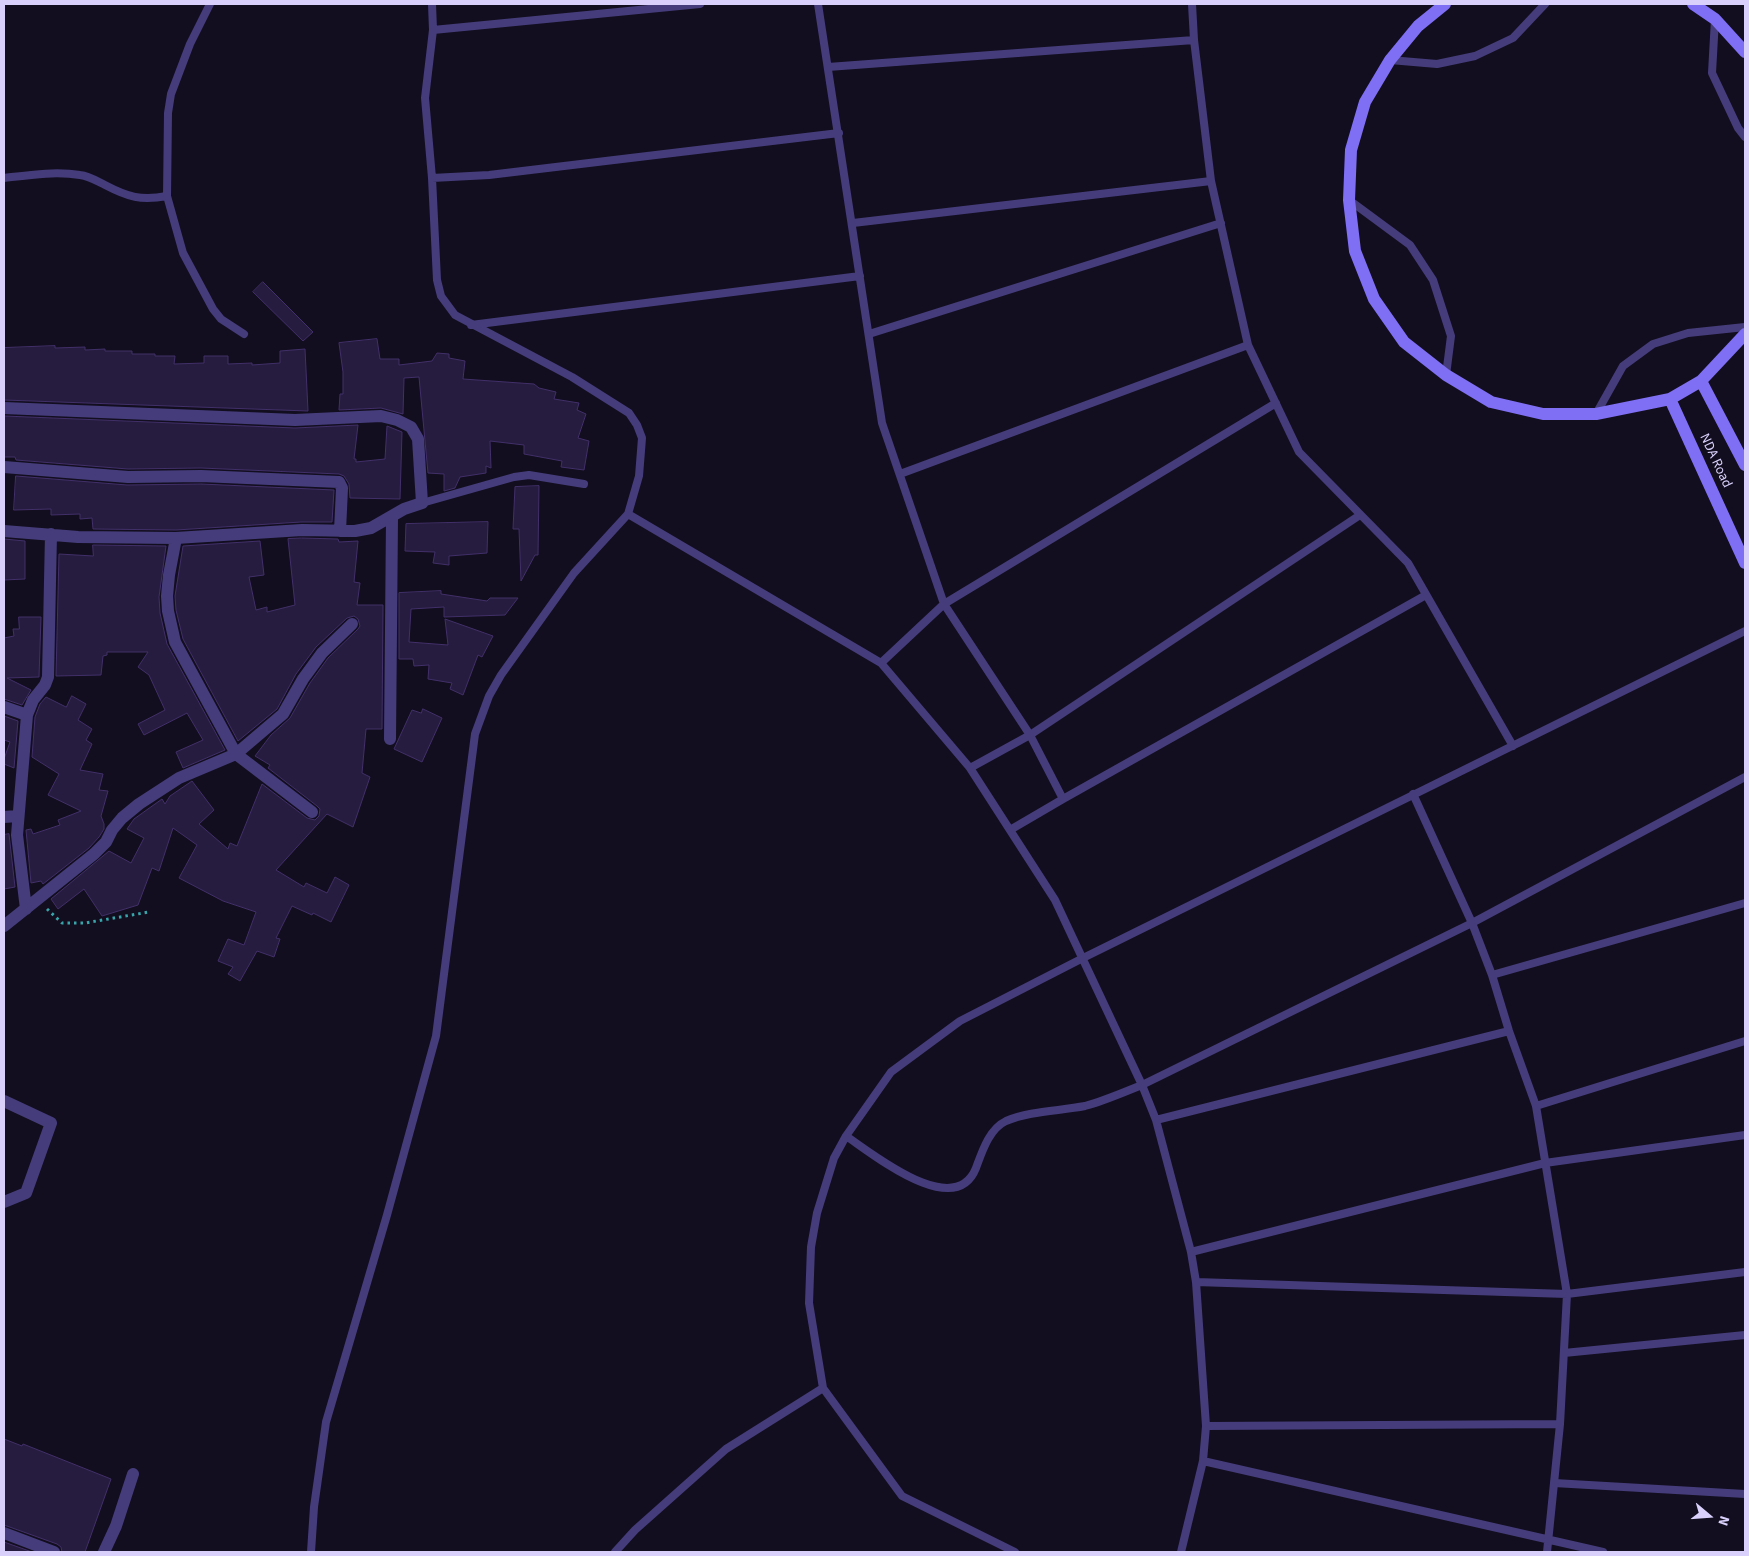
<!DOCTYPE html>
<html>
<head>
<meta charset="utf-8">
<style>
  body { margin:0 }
  #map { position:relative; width:1749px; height:1556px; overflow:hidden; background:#130e1f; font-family:"Source Sans 3",sans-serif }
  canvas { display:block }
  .frame { position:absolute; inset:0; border:5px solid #d9d0fb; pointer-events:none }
  .north { position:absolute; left:1684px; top:1491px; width:50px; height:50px; -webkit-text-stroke:4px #130e1f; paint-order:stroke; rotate:108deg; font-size:14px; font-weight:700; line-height:20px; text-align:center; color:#d9d0fb }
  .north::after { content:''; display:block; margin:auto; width:18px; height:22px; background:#d9d0fb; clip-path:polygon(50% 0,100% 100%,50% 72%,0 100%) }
</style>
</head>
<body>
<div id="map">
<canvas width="1749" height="1556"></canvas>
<div class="frame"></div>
<div class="north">N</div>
</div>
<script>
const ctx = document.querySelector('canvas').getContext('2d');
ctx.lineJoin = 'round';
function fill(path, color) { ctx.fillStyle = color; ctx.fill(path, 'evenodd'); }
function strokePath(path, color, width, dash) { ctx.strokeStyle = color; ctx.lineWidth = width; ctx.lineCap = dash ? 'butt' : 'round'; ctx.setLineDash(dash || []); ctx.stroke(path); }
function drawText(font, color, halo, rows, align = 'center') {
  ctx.font = font + ' "Source Sans 3",sans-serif'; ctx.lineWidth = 4; ctx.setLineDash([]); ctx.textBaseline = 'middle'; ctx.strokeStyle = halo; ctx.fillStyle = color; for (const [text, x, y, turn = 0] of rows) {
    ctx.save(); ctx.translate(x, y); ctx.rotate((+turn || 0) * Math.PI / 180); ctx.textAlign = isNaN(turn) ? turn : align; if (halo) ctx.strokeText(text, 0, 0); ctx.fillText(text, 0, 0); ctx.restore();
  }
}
const building = new Path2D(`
  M263 282 313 332 303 341 253 292Z
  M377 339 380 359H399V365L432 361 437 353 449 354V358L465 361 463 379 534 384 539 388 556 392 554 399 579 403 577 410 586 414 578 438 589 441 584 470 561 467 562 461 524 454V445L490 441 491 468 486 466V473L460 477 455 488 444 491V474L428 473 419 377 404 378 403 414 381 408 339 410 340 394H343V372L339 343Z
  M55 346V348L85 347V350L105 349V351H132V354H155V356H175L174 364 204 363V356H228V364L252 363V365L280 363V351L305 349 308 411 4 400V348Z
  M4 416 295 428 358 425 354 459H356V462L385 459 387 426 402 432 400 499 350 498 349 484 344 476 339 474 201 468 128 469 16 460 15 457H4Z
  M16 476 127 485 201 484 334 490 332 522H301L176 530 93 529 92 518 80 519V514L51 515V509L14 510Z
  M539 486 538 555H535L521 581 519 529H513L515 487Z
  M488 522 487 553 449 556V565L433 563 435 552 405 551 406 524Z
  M302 538 338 539 339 542 358 541 354 582 360 583 357 605H383L382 729H366L362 773 370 777 353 827 327 814 276 870 304 887 306 883 327 893 335 877 349 885 331 922 313 913 312 915 292 906 276 938 280 939 274 957 257 951 240 981 228 974 233 967 218 961 228 939 244 945 256 912 223 901 179 878 197 845 173 828 159 871 152 868 138 905 102 916 84 889 58 909 51 899 109 851 131 863 144 838 127 829 134 819 162 799 165 804 170 796 192 781 214 810 199 824 228 849 230 843 237 846 262 784 307 818 315 820 319 816 320 809 317 806 268 768 270 765 255 756 271 735 290 718 310 683 328 658 358 629 360 626 358 619 354 616 347 618 316 647 296 674 277 709 238 741 183 639 176 610 175 596 183 546 260 541 264 575 249 577 256 610 267 607V612L295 605 288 539Z
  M4 539 25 541V579L4 580Z
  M93 545 166 546 159 597 160 613 167 644 225 750 183 768 176 752 203 740 187 713 144 735 138 724 165 710 149 675 138 667 148 652H107V655L103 656 101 675 56 676 59 554 93 556Z
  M441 591V594L487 601 490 598H518L505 615 444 617V607L411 609 409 642 448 645 445 619 493 636 482 657 478 655 463 695 450 689 452 683 428 679 429 665 414 666 413 659H399V593Z
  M19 617H41L39 677 7 678 31 690 22 705 4 699V638L14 636 13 629H19Z
  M72 696 86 704 78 720 92 729 86 740 92 744 80 770 103 774 99 790 108 791 101 816 104 824V829L99 837 89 848 43 884 41 881 31 883 26 830 31 829 33 834 60 825 58 820 81 811 48 795 59 774 32 757 35 717 40 704 46 697 66 707Z
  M423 709 442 718 422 762 394 749 412 710 421 713Z
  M4 716 18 721 14 768 4 764V759L10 742 4 740Z
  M9 834 15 887 4 889V835Z
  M4 1439 22 1446 23 1444 111 1479 85 1552H62L61 1547 57 1544 4 1525Z
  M4 1542 32 1552H4Z`);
fill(building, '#261c3f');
strokePath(building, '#413069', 1);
strokePath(new Path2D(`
  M47 909 62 923H85L149 912`), '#37a5a9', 3, [2.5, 4]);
strokePath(new Path2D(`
  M210 4 190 44 171 94 168 113 167 196 183 253 213 309 221 319 244 334
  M818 4 882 423 944 604 1030 735 1063 799
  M1192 4 1194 40 1211 181 1248 345 1299 452 1408 563 1513 746
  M1715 19 1712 73 1738 128 1745 137
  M433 30 700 4
  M1390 60 1437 64 1475 56 1513 38 1545 4
  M828 67 1194 40
  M4 178C29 175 55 171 80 175 89 176 97 181 105 185 128 197 141 201 167 196
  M432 178 489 175 839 133
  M1349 200 1410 245 1433 280 1451 336 1446 375
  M853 223 1211 181
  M471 325 860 276
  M869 334 1221 223
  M1596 414 1623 366 1653 344 1688 333 1745 327
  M900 474 1248 345
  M422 503 514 477 529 475 584 484
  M628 514 881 663 970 768 1055 900 1142 1085 1156 1120 1191 1252 1196 1282 1206 1426 1203 1461 1181 1552
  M881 663 944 604 1276 403
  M970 768 1030 735 1360 515
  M1413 794 1472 923 1492 975 1509 1031 1536 1106 1567 1294 1560 1424 1547 1552
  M1010 830 1063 799 1426 595
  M1492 975 1745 903
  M1536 1106 1745 1041
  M1156 1120 1509 1031
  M846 1136C873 1154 955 1221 976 1168 982 1152 989 1129 1006 1121 1030 1111 1059 1111 1085 1106 1104 1101 1124 1092 1142 1085L1472 923 1745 777
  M1191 1252 1545 1163 1745 1135
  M1196 1282 1567 1294 1745 1272
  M1564 1353 1745 1335
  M1206 1426 1560 1424
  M1203 1461 1603 1552
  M1554 1483 1745 1494
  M311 1552 314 1507 326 1422 387 1215 436 1036 475 734 489 696 501 675 574 573 628 514 639 476 642 438 637 425 629 413 572 377 455 315 441 296 437 280 432 178 425 98 433 30 432 4
  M615 1552 635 1530 726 1449 823 1388
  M1015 1552 902 1496 823 1388 809 1303 811 1247 817 1213 834 1158 846 1136 891 1072 960 1021 1083 958 1745 631`), '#453d7b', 8);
strokePath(new Path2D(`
  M4 408 295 420 381 416 397 420 411 427 418 439 422 503 404 509 371 528 355 531 302 530 176 538 78 537 4 531
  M4 467 128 477 201 476 339 482 342 488 340 531
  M176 538 169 575 167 596 168 611 175 642 236 754 312 812
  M4 707 27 715
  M390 739 392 518
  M4 817 18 816
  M26 909 17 835 27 715 33 700 45 685 48 677 51 534
  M4 926 94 854 106 842 112 830 122 818 139 804 179 778 236 754 283 714 303 679 322 653 352 624
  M4 1101 51 1123 26 1193 4 1202
  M4 1533 54 1552
  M104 1552 116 1526 133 1474`), '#453d7b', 12);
strokePath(new Path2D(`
  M1445 4 1418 26 1390 60 1365 102 1351 150 1349 200 1355 251 1374 299 1404 342 1446 375 1491 402 1543 414H1596L1670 399 1701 381 1745 334
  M1693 4 1715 19 1745 52
  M1701 381 1745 465
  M1670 399 1745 563`), '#7f6ff4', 12);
drawText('14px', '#d9d0fb', '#130e1f', [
  ["NDA Road",1715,461,65]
]);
</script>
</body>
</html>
